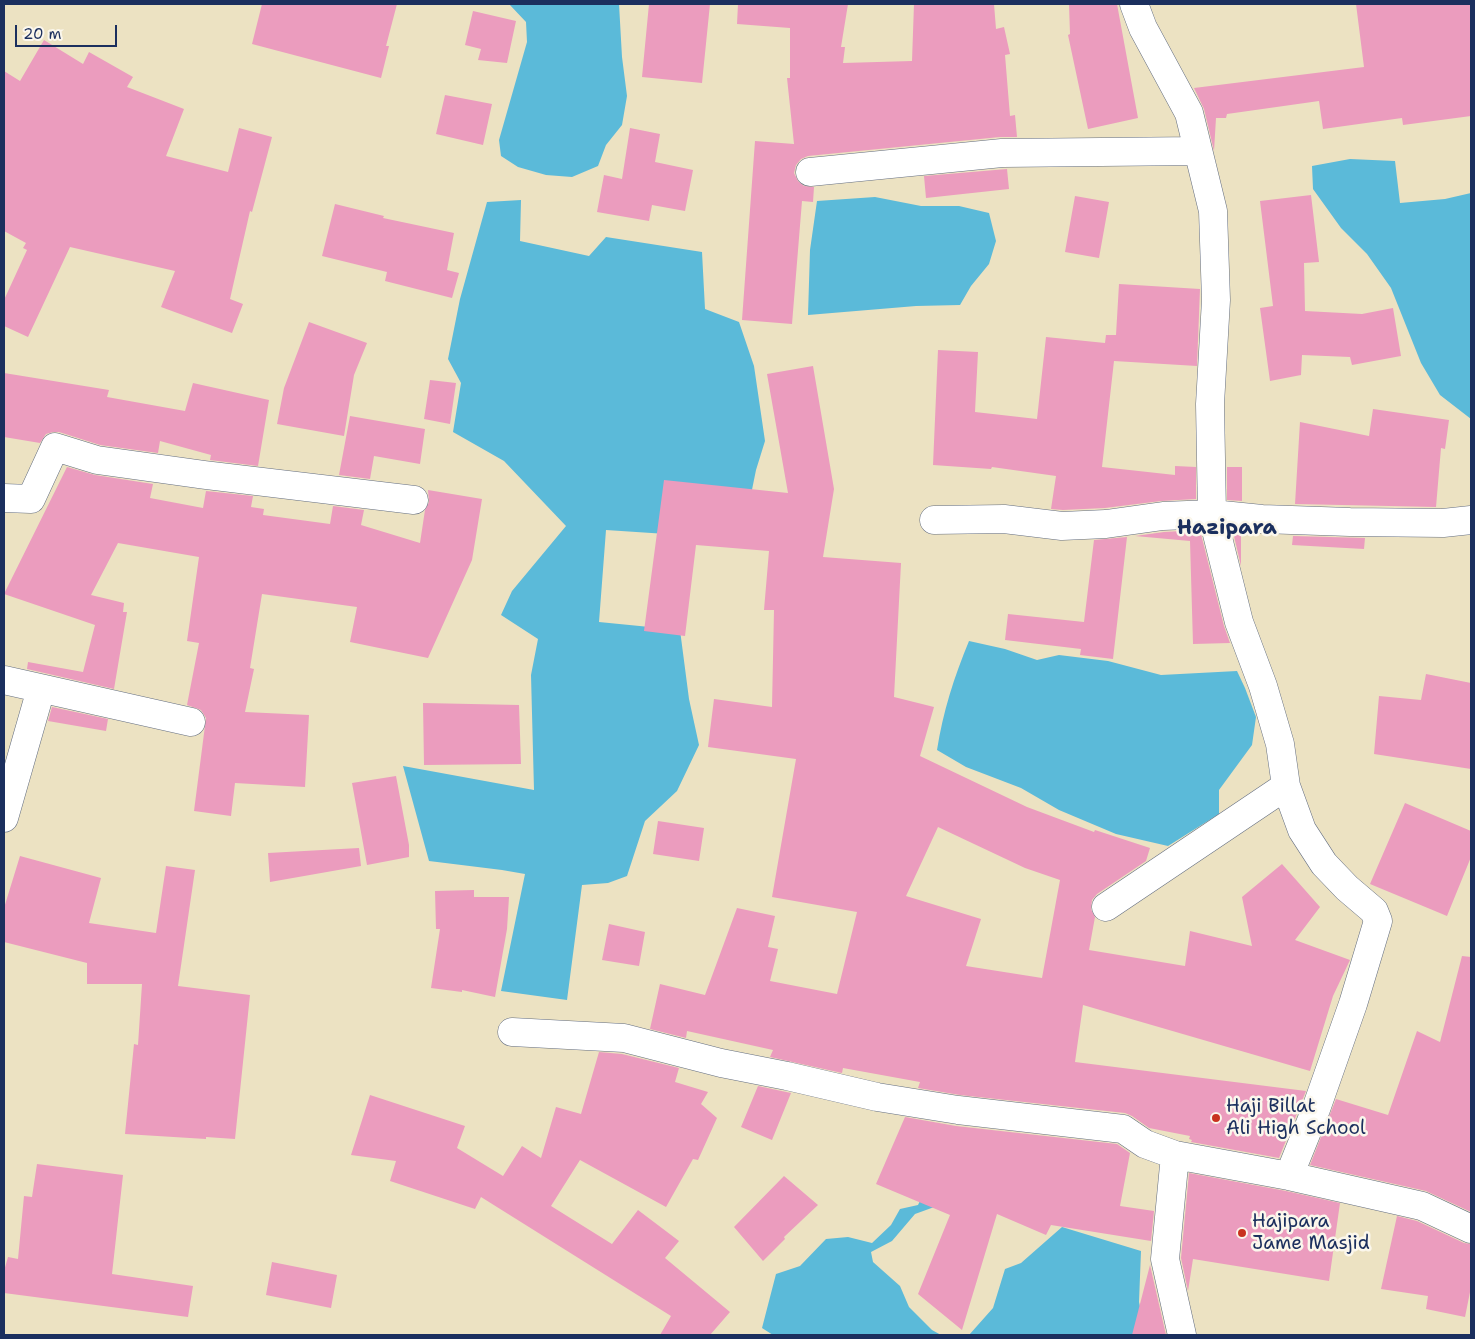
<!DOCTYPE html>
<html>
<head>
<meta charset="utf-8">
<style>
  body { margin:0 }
  #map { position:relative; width:1475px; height:1339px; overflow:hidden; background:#ece2c2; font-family:"Shantell Sans",sans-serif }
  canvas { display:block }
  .frame { position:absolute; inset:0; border:5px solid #1b2f5e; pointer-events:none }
  .scale { position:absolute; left:15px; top:25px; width:102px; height:22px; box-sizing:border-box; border:2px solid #1b2f5e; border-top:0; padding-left:6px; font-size:15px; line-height:18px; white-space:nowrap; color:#1b2f5e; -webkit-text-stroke:4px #fbf7ec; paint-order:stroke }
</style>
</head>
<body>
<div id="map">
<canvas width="1475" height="1339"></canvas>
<div class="frame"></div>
<div class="scale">20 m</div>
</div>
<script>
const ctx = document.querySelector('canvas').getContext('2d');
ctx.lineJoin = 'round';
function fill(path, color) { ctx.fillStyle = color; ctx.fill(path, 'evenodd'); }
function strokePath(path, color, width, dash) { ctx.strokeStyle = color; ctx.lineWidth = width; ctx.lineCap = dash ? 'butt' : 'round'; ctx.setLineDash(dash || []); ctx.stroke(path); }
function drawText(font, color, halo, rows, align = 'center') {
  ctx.font = font + ' "Shantell Sans",sans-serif'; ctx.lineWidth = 5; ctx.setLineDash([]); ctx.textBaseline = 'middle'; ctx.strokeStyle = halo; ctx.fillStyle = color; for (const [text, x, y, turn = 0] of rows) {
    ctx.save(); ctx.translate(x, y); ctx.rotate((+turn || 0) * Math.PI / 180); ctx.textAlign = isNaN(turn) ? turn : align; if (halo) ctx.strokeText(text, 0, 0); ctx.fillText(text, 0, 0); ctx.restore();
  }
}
fill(new Path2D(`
  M509 4H619L622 57 627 96 622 125 606 145 598 166 572 177 546 175 518 167 501 156 499 140 527 42 526 22Z
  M1350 159 1395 161 1400 203 1445 199 1471 193V419L1440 395 1421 363 1391 288 1367 254 1341 228 1313 189 1312 166Z
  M875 197 921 206H959L989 213 996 241 989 264 971 286 960 305 916 306 808 315 810 250 817 201Z
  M521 200 520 241 589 256 606 237 702 252 705 309 739 322 754 366 765 441 756 470 742 539 606 530 599 622 680 630 689 699 699 745 677 791 645 821 627 876 608 883 582 885 567 1000 501 991 525 874 502 870 429 861 403 766 534 790 531 675 538 639 501 615 512 591 566 526 504 461 453 432 461 383 448 359 460 299 487 202Z
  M969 641 1005 649 1037 660 1059 655 1108 661 1161 675 1237 671 1245 688 1256 717 1252 745 1219 790V814L1168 846 1116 834 1059 810 1021 788 966 767 937 750C943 712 954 677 969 641Z
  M949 1141 937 1206 915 1214 892 1241 871 1252 873 1262 900 1286 909 1307 932 1330 941 1335H773L762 1328 776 1274 800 1266 826 1239 848 1237 872 1243 891 1225 900 1209 918 1205Z
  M1062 1227 1141 1251 1139 1302 1146 1335H969L993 1308 1005 1269 1021 1263Z`), '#5bbad9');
fill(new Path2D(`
  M262 4H397L386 46H389L381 78 252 44Z
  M649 4H710L702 83 642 77Z
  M738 4H848L841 47H845L843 63 912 61 914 4H994L996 29 1004 27 1010 54 1005 55 1010 116 1015 115 1017 137H1000L808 156 801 159 796 165 794 173 798 181 804 186 814 187 813 202 802 201 792 324 742 320 755 141 794 144 787 78H790V28L737 24Z
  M1069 4H1117L1138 118 1088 129 1068 35 1070 34Z
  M1356 4H1471V116L1403 125 1402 118 1323 129 1319 101 1227 114 1226 118H1216L1214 151 1204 109 1194 88 1364 67Z
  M473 11 516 21 507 63 478 60 481 49 465 45Z
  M44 40 83 64 89 52 133 77 127 87 184 109 166 156 228 172 239 128 272 137 252 212 250 211 230 299 243 304 232 333 161 307 175 271 70 247 28 337 4 326V300L27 250 23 248 26 243 4 231V71L20 81Z
  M445 95 492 104 483 145 436 134Z
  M630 128 660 134 655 162 693 170 685 211 652 205 649 221 597 212 604 175 622 179Z
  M1007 169 1009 189 926 198 924 176Z
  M1311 195 1319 262 1304 263 1305 311 1362 314 1393 308 1401 356 1352 365 1350 357 1302 355 1301 375 1270 381 1260 308 1273 306 1260 201Z
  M1075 196 1109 202 1099 258 1065 252Z
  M335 204 384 216 383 218 454 233 447 270 459 273 452 298 385 281 387 272 322 256Z
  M1119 284 1200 289 1197 366 1114 361 1102 467 1175 475V466L1196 467V499L1161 501 1105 508 1063 510 1051 509 1056 476 992 467 991 469 933 465 938 350 978 352 975 412 1037 419 1046 337 1105 343 1106 335H1116Z
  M309 322 367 343 354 375 344 436 277 424 284 388Z
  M813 366 834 489 823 557 901 563 894 697 934 707 920 756 1027 807 1094 832 1095 830 1150 848 1146 861 1097 894 1092 900 1091 909 1095 917 1089 950 1185 966 1190 931 1252 946 1242 897 1282 864 1320 907 1295 940 1350 960 1333 996 1310 1071 1083 1005 1075 1062 1306 1091 1279 1158 1191 1142 1192 1140 1189 1139 1190 1136 1149 1128 1132 1116 1125 1113 960 1095 918 1088 920 1082 843 1068 842 1073 770 1057 773 1050 687 1031 686 1038 650 1029 660 984 705 995 737 908 775 916 768 947 778 949 770 981 837 994 857 912 772 897 796 759 708 747 714 699 772 707 774 610H764L769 551 696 545 685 636 644 631 664 480 788 493 767 374ZM938 827 1025 868 1060 880 1042 978 966 966 981 919 906 896Z
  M4 373 109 390 107 397 185 411 193 383 269 400 258 466 210 460 211 455 160 441 158 453 100 445 59 432H53L46 434 40 443 4 437Z
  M430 380 456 383 450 424 424 419Z
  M1373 409 1449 420 1445 449 1441 448 1436 507 1295 504 1300 422 1369 436Z
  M350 416 425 429 420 464 374 456 370 479 339 475Z
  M67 467 95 475 153 484 150 498 203 508 206 491 253 496 251 507 264 509 263 515 330 524 333 506 364 510 361 525 420 543 425 510 429 502 428 490 482 499 472 560 428 658 350 642 357 607 262 594 250 668 254 669 245 712 309 715 305 787 235 783 231 816 194 811 206 718 201 710 187 705 199 643 187 641 199 557 118 543 91 595 124 603 123 612H127L114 689 27 669 28 662 83 672 95 625 4 594Z
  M1227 467H1242V501L1227 500Z
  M1200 530 1224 626 1230 643 1193 644 1190 541 1135 536 1164 532Z
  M1233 532 1241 533V566Z
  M1293 536 1365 538 1364 549 1292 545Z
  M1127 537 1113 659 1080 655 1081 649 1005 640 1008 614 1084 622 1094 540Z
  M1426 674 1471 683V769L1374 754 1379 696 1421 700Z
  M423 703 519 705 521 764 424 765Z
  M52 707 108 719 106 731 48 721Z
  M396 776 409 845V857L367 865 352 783Z
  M1405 803 1471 831V857L1447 916 1370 884Z
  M658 821 704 828 699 861 653 854Z
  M359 848 361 866 270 882 268 853Z
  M20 856 101 878 89 923 156 933 166 866 195 870 178 986 250 995 235 1139 206 1137V1139L125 1134 134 1044 138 1045 142 984H87V963L4 942V908Z
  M474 890V897H509L507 929 495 997 462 990V992L431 988 440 929H436L435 891Z
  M609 924 645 932 639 966 602 960Z
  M1462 956 1471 957V1212L1426 1191 1310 1165 1336 1099 1388 1115 1417 1031 1440 1042Z
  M599 1052 622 1054 679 1068 675 1082 708 1092 701 1104 717 1118 698 1160 693 1159 666 1207 580 1160 551 1206 612 1244 638 1210 679 1241 665 1258 730 1312 710 1335H660L671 1316 481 1197 475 1209 390 1181 396 1161 351 1155 370 1095 465 1126 457 1148 503 1176 522 1146 541 1158 556 1107 581 1114Z
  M758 1086 791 1093 772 1140 741 1127Z
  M905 1117 956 1126 1117 1144 1130 1153 1120 1206 1154 1211 1151 1241 1051 1225 1046 1235 997 1214 962 1330 918 1294 950 1215 876 1184Z
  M37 1164 123 1175 112 1274 193 1286 188 1317 4 1293V1271L8 1257 18 1259 24 1196 32 1197Z
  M1189 1173 1286 1191 1340 1203 1329 1281 1193 1259 1188 1291 1181 1258Z
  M784 1176 818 1205 784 1237 785 1239 763 1261 734 1227Z
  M1397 1216 1417 1221 1464 1243 1471 1244V1287L1465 1317 1426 1309 1428 1296 1381 1289Z
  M272 1262 337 1275 331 1308 266 1295Z
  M1150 1265 1166 1335H1132Z`), '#eb9cbe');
const minor = new Path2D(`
  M1134 4 1143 28 1189 113 1213 211 1216 300 1210 404 1212 514 1239 622 1263 686 1280 744 1286 786 1302 830 1324 864 1347 888 1374 911 1378 921 1353 1004 1316 1109 1289 1176
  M810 172 1002 153 1198 151
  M4 498 31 499 55 447 97 460 205 475 414 500
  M934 520 1004 519 1062 526 1106 524 1163 516 1212 514 1262 519 1350 522 1443 523 1471 520
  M4 680 191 722
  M4 818 41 689
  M1106 907 1286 786
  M512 1032 624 1038 721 1063 787 1076 877 1097 958 1110 1123 1129 1145 1144 1175 1155
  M1182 1335 1165 1259 1175 1155 1289 1176 1422 1206 1471 1229`);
strokePath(minor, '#646e81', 29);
strokePath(minor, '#fff', 28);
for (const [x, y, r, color] of [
  [1216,1118,5,"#c8321e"],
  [1242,1233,5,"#c8321e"]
]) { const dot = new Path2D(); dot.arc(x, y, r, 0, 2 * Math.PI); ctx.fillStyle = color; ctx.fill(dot); strokePath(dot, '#fbf7ec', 2); }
drawText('19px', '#1b2f5e', '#fbf7ec', [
  ["Haji Billat",1226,1107],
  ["Ali High School",1226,1129],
  ["Hajipara",1252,1222],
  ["Jame Masjid",1252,1244]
], 'left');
drawText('bold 21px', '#1b2f5e', '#fbf7ec', [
  ["Hazipara",1227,529]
]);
</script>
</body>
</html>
